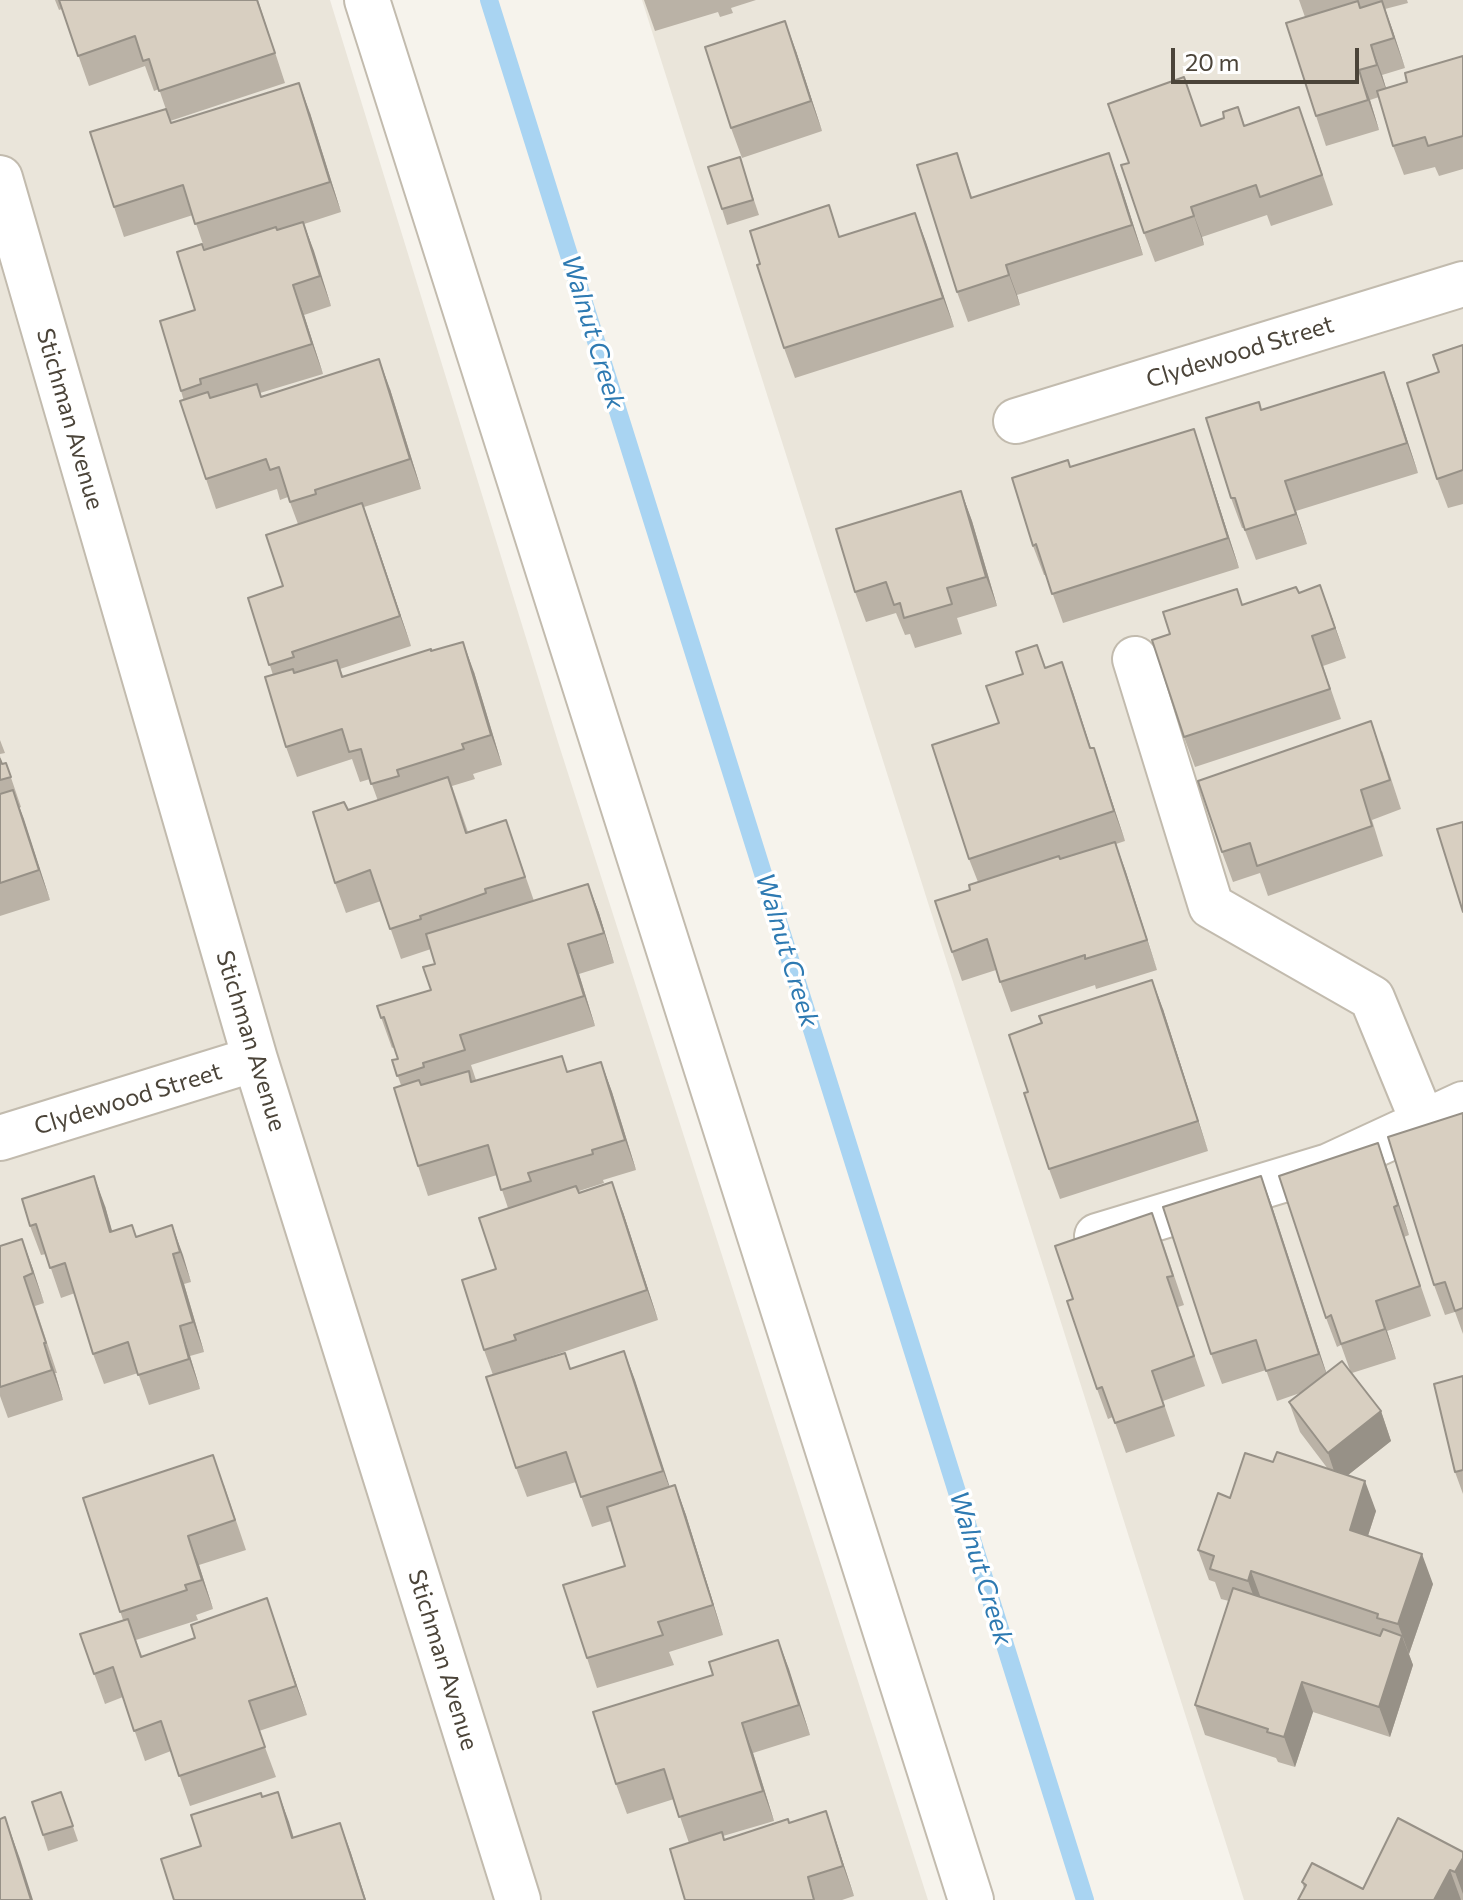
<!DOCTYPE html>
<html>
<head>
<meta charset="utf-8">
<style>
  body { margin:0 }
  #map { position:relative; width:1463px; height:1900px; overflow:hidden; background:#f6f3ec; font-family:Commissioner,sans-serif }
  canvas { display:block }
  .scale { position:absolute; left:1171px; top:48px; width:188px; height:36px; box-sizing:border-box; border:4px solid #4b4439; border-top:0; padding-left:10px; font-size:24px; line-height:28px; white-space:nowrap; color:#4b4439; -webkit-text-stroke:6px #fff; paint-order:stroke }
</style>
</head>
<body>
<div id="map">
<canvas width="1463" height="1900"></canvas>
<div class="scale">20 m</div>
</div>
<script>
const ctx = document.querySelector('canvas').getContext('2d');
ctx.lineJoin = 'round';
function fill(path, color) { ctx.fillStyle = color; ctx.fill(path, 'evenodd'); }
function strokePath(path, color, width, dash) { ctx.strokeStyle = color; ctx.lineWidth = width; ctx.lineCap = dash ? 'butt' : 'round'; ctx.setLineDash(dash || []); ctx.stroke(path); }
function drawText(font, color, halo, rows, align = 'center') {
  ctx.font = font + ' Commissioner,sans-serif'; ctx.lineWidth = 7; ctx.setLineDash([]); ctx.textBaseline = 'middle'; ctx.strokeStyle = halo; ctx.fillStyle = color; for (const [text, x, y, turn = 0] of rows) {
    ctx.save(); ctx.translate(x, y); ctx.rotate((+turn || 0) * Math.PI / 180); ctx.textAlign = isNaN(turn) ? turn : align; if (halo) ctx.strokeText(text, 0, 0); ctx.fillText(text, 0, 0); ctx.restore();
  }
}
fill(new Path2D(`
  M0 0H330L558 742 928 1900H0Z
  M642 0H1463V1900H1244Z`), '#eae5da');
strokePath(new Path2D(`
  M489 0 1085 1900`), '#a9d4f2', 18);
const minor = new Path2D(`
  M367 0 971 1900
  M0 178 255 1059 518 1900
  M1016 421 1463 284
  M1135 659 1211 906 1372 998 1423 1122
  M0 1138 255 1059
  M1097 1236 1329 1166 1463 1104`);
strokePath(minor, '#c2bbae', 48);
strokePath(minor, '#fff', 44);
fill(new Path2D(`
  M55 0H258L285 83 170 121 159 89 154 91 145 66 89 86 62 9 59 10Z
  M644 0H756L731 8 733 13 720 17 718 12 655 31Z
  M1299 0H1407L1408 3 1385 9 1405 68 1382 75 1386 88 1407 82 1463 56V169L1439 176 1435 167 1404 175 1393 146 1379 97 1370 100 1379 130 1326 146 1316 116 1305 17Z
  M796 51 822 131 742 158 731 128Z
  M1238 107 1245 126 1310 137 1333 205 1271 226 1267 215 1202 237 1204 245 1155 262 1144 233 1129 163 1202 126 1224 118Z
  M310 113 341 212 304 224 331 306 304 315 323 374 260 393 261 396 390 389 421 489 364 507 411 646 340 669 343 676 431 651 474 672 502 765 473 774 475 779 452 786 468 832 506 820 534 901 588 884 599 913 614 963 579 974 595 1026 471 1065 476 1080 473 1082 568 1071 601 1062 612 1092 636 1170 603 1180 604 1183 579 1191V1193L623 1212 658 1320 525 1365 565 1353 571 1369 624 1351 669 1487 675 1485 686 1515 723 1635 669 1652 674 1665 597 1688 587 1658 625 1566 611 1521 592 1527 576 1482 527 1497 516 1468 493 1375 484 1350 496 1269 508 1208 497 1175 428 1196 418 1166 401 1085 392 1060 398 1059 394 1047 392 1048 377 1006 431 990 435 964 431 949 401 959 381 901 346 913 335 883 348 810 378 801 370 779 360 782 352 759 297 777 286 747 273 675 248 598 283 586 298 524 288 497 280 500 277 489 216 509 206 479 181 391 205 250 193 215 124 237 114 207 171 123Z
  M957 153 972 197 1120 183 1143 255 1017 295 1020 305 968 322 957 292Z
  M745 173 759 215 727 225 722 209Z
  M915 213 954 327 795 378 784 348 840 237Z
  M1463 345V504L1448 508 1437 479 1439 372Z
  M1384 372 1418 473 1296 511 1307 544 1256 560 1244 528H1242L1231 498 1262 410Z
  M1194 429 1204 459 1239 568 1063 623 1046 575H1044L1033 546 1071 467Z
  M961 491 972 521 997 606 957 618 962 634 915 648 910 634 905 635 896 613 866 622 855 592Z
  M1299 593 1331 615 1346 658 1323 666 1341 719 1195 767 1184 737 1170 634 1242 605Z
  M1037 645 1046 668 1062 662 1091 748H1094L1125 841 1116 844 1157 970 1096 989 1095 985 1011 1012 996 970 962 981 952 952 970 890 978 882 969 859 999 723Z
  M0 740 5 753 0 754Z
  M1382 751 1401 809 1372 820 1383 856 1268 896 1260 873 1233 882 1222 852Z
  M0 756 2 763H6L21 807 19 808 50 900 0 916Z
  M1163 1009 1208 1151 1060 1199 1049 1169 1028 1092Z
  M1463 1113V1334L1455 1312 1445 1315 1434 1285Z
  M1378 1143 1409 1235 1404 1237 1431 1316 1387 1331 1396 1359 1352 1373 1381 1411 1391 1441 1348 1475 1376 1511 1368 1536 1433 1584 1409 1654 1413 1665 1390 1737 1313 1712 1295 1767 1278 1762 1276 1758 1205 1735 1195 1705 1229 1601 1221 1599 1215 1582 1209 1580 1198 1550 1230 1498 1273 1462 1328 1469 1300 1432 1289 1402 1300 1393 1277 1401 1266 1370 1222 1384 1211 1354 1261 1176 1326 1373H1351L1341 1345 1337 1347 1326 1318Z
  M105 1206 112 1232 136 1237 172 1225 191 1282 184 1284 204 1352 190 1356 200 1389 149 1405 138 1373 104 1384 93 1354 75 1293 61 1298 46 1254 41 1255 30 1226Z
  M22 1239 44 1303 35 1306 57 1373H55L63 1400 8 1418 0 1396V1246Z
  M1163 1243 1184 1305 1178 1307 1205 1386 1163 1401 1175 1436 1126 1453 1113 1417 1108 1419 1097 1389 1073 1299Z
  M1463 1376V1494L1455 1472Z
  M224 1485 246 1550 199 1565 213 1609 196 1615 198 1620 136 1640 142 1656 277 1628 307 1715 259 1731 276 1777 190 1806 171 1751 145 1761 123 1697 105 1704 80 1634 123 1620 83 1498Z
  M778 1640 810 1735 753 1753 774 1821 723 1836 724 1840 789 1823 826 1811 854 1896 842 1900H685L689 1843 674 1799 627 1814 616 1784 713 1675Z
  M61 1792 78 1841 48 1851 43 1835Z
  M1463 1852V1900L1304 1888 1302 1882 1363 1889Z`), '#bab2a6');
fill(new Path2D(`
  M1382 1 1393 31 1405 68 1394 38Z
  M785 21 796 51 822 131 811 101Z
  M1371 45 1382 75 1388 95 1377 65Z
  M1359 70 1370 100 1379 130 1368 100Z
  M299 83 310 113 341 212 330 182Z
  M1109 153 1120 183 1143 255 1132 225Z
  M1191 207 1202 237 1204 245 1194 216Z
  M915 213 926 242 954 327 943 298Z
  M303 222 314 251 331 306 320 276Z
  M1006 265 1017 295 1020 305 1009 275Z
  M293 285 304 315 323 374 312 344Z
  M379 359 390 389 421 489 410 459Z
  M1384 372 1395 402 1418 473 1407 443Z
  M1194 429 1204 459 1239 568 1228 538Z
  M1285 481 1296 511 1307 544 1296 514Z
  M961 491 972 521 997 606 986 577Z
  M362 503 373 533 411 646 400 616Z
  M1320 585 1331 615 1346 658 1335 628Z
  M463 642 474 672 502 765 491 735Z
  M1062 662 1073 692 1100 778 1090 748Z
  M1094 748 1104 777 1125 841 1114 811Z
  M13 790 24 819 50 900 39 870Z
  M1115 842 1126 872 1157 970 1147 940Z
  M588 884 599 913 614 963 604 933Z
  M568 944 579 974 595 1026 584 996Z
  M1152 980 1163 1009 1208 1151 1198 1121Z
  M601 1062 612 1092 636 1170 625 1140Z
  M1378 1143 1389 1173 1409 1235 1398 1205Z
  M94 1176 105 1206 121 1262 110 1232Z
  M1261 1176 1272 1206 1330 1384 1319 1354Z
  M612 1182 623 1212 658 1320 647 1290Z
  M172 1225 183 1255 191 1282 180 1252Z
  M22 1239 33 1269 44 1303 33 1273Z
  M173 1254 184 1284 204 1352 193 1322Z
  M1376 1301 1387 1331 1396 1359 1385 1329Z
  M180 1326 190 1356 200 1389 189 1359Z
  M44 1343 55 1373 63 1400 52 1370Z
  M624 1351 635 1380 674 1500 663 1471Z
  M1381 1411 1391 1441 1338 1483 1328 1453Z
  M1365 1481 1376 1511 1360 1560 1350 1530Z
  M675 1485 686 1515 723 1635 713 1605Z
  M188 1536 199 1565 213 1609 202 1580Z
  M1422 1554 1433 1584 1409 1654 1398 1624Z
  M1251 1571 1262 1601 1259 1611 1248 1581Z
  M267 1598 277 1628 307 1715 296 1686Z
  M1402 1636 1413 1665 1390 1737 1379 1707Z
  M778 1640 789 1669 810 1735 799 1705Z
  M1302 1682 1313 1712 1295 1767 1284 1737Z
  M742 1723 753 1753 774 1821 763 1791Z
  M278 1792 289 1822 303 1868 292 1838Z
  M826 1811 836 1841 854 1896 843 1866Z
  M5 1817 20 1859 33 1900H31Z
  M340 1823 351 1853 366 1900H365Z
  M1463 1858V1894L1455 1872Z
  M1450 1870 1461 1900H1434Z`), '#979187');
const building = new Path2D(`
  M59 0H257L275 53 159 91 149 59 143 61 135 36 78 56Z
  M1358 1 1360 8 1382 1 1394 38 1371 45 1377 65 1359 70 1368 100 1316 116 1286 23Z
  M785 21 811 101 731 128 705 47Z
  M1463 56V136L1428 146 1425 137 1393 146 1377 91 1407 82 1405 73Z
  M1184 77 1201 126 1224 118 1223 112 1238 107 1244 126 1299 107 1322 175 1260 197 1256 185 1191 207 1194 216 1144 233 1121 165 1129 163 1108 104Z
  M299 83 330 182 195 224 183 185 114 207 90 132 166 109 171 123Z
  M957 153 971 198 1109 153 1132 225 1006 265 1009 275 957 292 917 165Z
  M740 157 753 200 722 209 708 167Z
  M829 205 839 237 915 213 943 298 784 348 757 265 760 264 750 231Z
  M303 222 320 276 293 285 312 344 200 379 201 384 181 391 160 321 195 310 177 252 202 244 204 250 276 227 277 230Z
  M1463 345V470L1437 479 1407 383 1439 372 1433 355Z
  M379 359 410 459 315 490 316 494 290 502 279 467 270 470 266 459 206 479 180 401 208 392 210 398 257 384 261 397Z
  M1384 372 1407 443 1285 481 1296 514 1245 530 1235 498H1231L1206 418 1259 402 1261 410Z
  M1194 429 1228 538 1052 594 1036 544 1033 546 1012 478 1068 460 1070 467Z
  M961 491 986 577 947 588 952 604 904 618 900 603 894 605 886 582 855 592 836 529Z
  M362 503 400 616 292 652 294 657 269 665 248 598 283 586 266 535Z
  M1320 585 1335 628 1312 636 1330 689 1184 737 1152 640 1170 634 1163 612 1237 589 1242 605 1296 587 1299 593Z
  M463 642 491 735 462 744 464 749 397 770 399 776 371 784 361 749 349 752 342 729 286 747 265 677 293 669 294 673 337 660 342 677 431 649V651Z
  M1037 645 1045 668 1062 662 1090 748H1094L1114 811 969 859 932 745 999 723 986 686 1023 674 1016 652Z
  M1371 721 1390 780 1361 790 1372 826 1257 866 1250 843 1222 852 1198 781Z
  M0 759 2 764 6 763 11 777 0 780Z
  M448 777 466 833 506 820 525 877 485 889 486 893 420 916 421 919 390 929 370 870 335 883 313 812 344 802 348 810Z
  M13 790 39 870 0 883V794Z
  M1463 822V912L1437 829Z
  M1115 842 1147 940 1085 959V955L1000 982 987 939 952 952 935 901 970 890 969 885 1059 856 1060 859Z
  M588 884 604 933 568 944 584 996 460 1035 465 1050 423 1063 424 1067 397 1076 392 1060 398 1059 384 1017 381 1018 377 1006 431 990 423 967 435 964 426 934Z
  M1152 980 1198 1121 1049 1169 1024 1093 1028 1092 1009 1035 1042 1023 1039 1016Z
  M562 1056 567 1072 601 1062 625 1140 592 1150 593 1154 528 1173 531 1181 501 1190 488 1145 418 1166 394 1088 419 1080 421 1085 469 1071 471 1082Z
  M1463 1113V1308L1455 1311 1445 1282 1434 1285 1388 1137Z
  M1378 1143 1398 1205 1394 1207 1420 1286 1376 1301 1385 1329 1341 1344 1331 1315 1326 1318 1279 1176Z
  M94 1176 110 1232 132 1225 136 1237 172 1225 180 1252 173 1254 193 1322 180 1326 189 1359 138 1375 128 1342 93 1354 65 1263 50 1268 36 1224 30 1226 22 1199Z
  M1261 1176 1319 1354 1266 1371 1256 1340 1211 1354 1163 1207Z
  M612 1182 647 1290 514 1335 516 1340 484 1350 462 1280 496 1269 479 1218 576 1186 579 1193Z
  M1152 1213 1173 1276 1167 1277 1194 1356 1152 1371 1164 1406 1115 1423 1102 1387 1097 1389 1067 1301 1073 1299 1055 1246Z
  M22 1239 33 1273 24 1277 46 1343H44L52 1370 0 1387V1246Z
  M624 1351 663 1471 581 1497 566 1452 516 1468 486 1377 565 1353 570 1369Z
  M1342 1361 1381 1411 1328 1453 1289 1402Z
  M1463 1376V1470L1455 1472 1434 1384Z
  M1277 1452 1365 1481 1350 1530 1422 1554 1398 1624 1377 1618 1378 1614 1251 1571 1248 1581 1210 1569 1214 1556 1198 1550 1218 1493 1230 1498 1245 1453 1273 1462Z
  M213 1455 235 1520 188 1536 202 1580 185 1585 187 1590 120 1612 83 1498Z
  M675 1485 713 1605 658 1622 663 1635 587 1658 563 1585 625 1566 607 1507Z
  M1233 1588 1380 1636 1383 1629 1402 1636 1379 1707 1302 1682 1284 1737 1267 1732 1268 1729 1195 1705Z
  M267 1598 296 1686 249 1701 265 1747 179 1776 161 1721 134 1731 113 1667 94 1674 80 1634 128 1619 141 1657 195 1638 191 1625Z
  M778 1640 799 1705 742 1723 763 1791 679 1817 664 1769 616 1784 593 1712 713 1675 709 1662Z
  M61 1792 73 1826 43 1835 32 1802Z
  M278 1792 292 1838 340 1823 365 1900H174L161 1859 201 1846 191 1815 261 1793 262 1797Z
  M826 1811 843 1866 808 1877 814 1900H685L670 1849 722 1832 724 1840 788 1819 789 1823Z
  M5 1817 31 1900H0V1819Z
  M1398 1818 1463 1852V1858L1455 1872 1450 1870 1434 1900H1298L1306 1885 1302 1882 1312 1863 1363 1889Z`);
fill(building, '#d8cfc1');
strokePath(building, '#979187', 2);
drawText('24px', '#4b4439', '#fff', [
  ["Clydewood Street",1240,352,-17],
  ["Stichman Avenue",70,419,74],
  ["Stichman Avenue",251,1041,73],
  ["Clydewood Street",128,1099,-17],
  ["Stichman Avenue",443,1660,73]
]);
drawText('italic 26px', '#2e7ab2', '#fff', [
  ["Walnut Creek",593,332,73],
  ["Walnut Creek",787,950,73],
  ["Walnut Creek",981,1568,73]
]);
</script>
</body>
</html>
